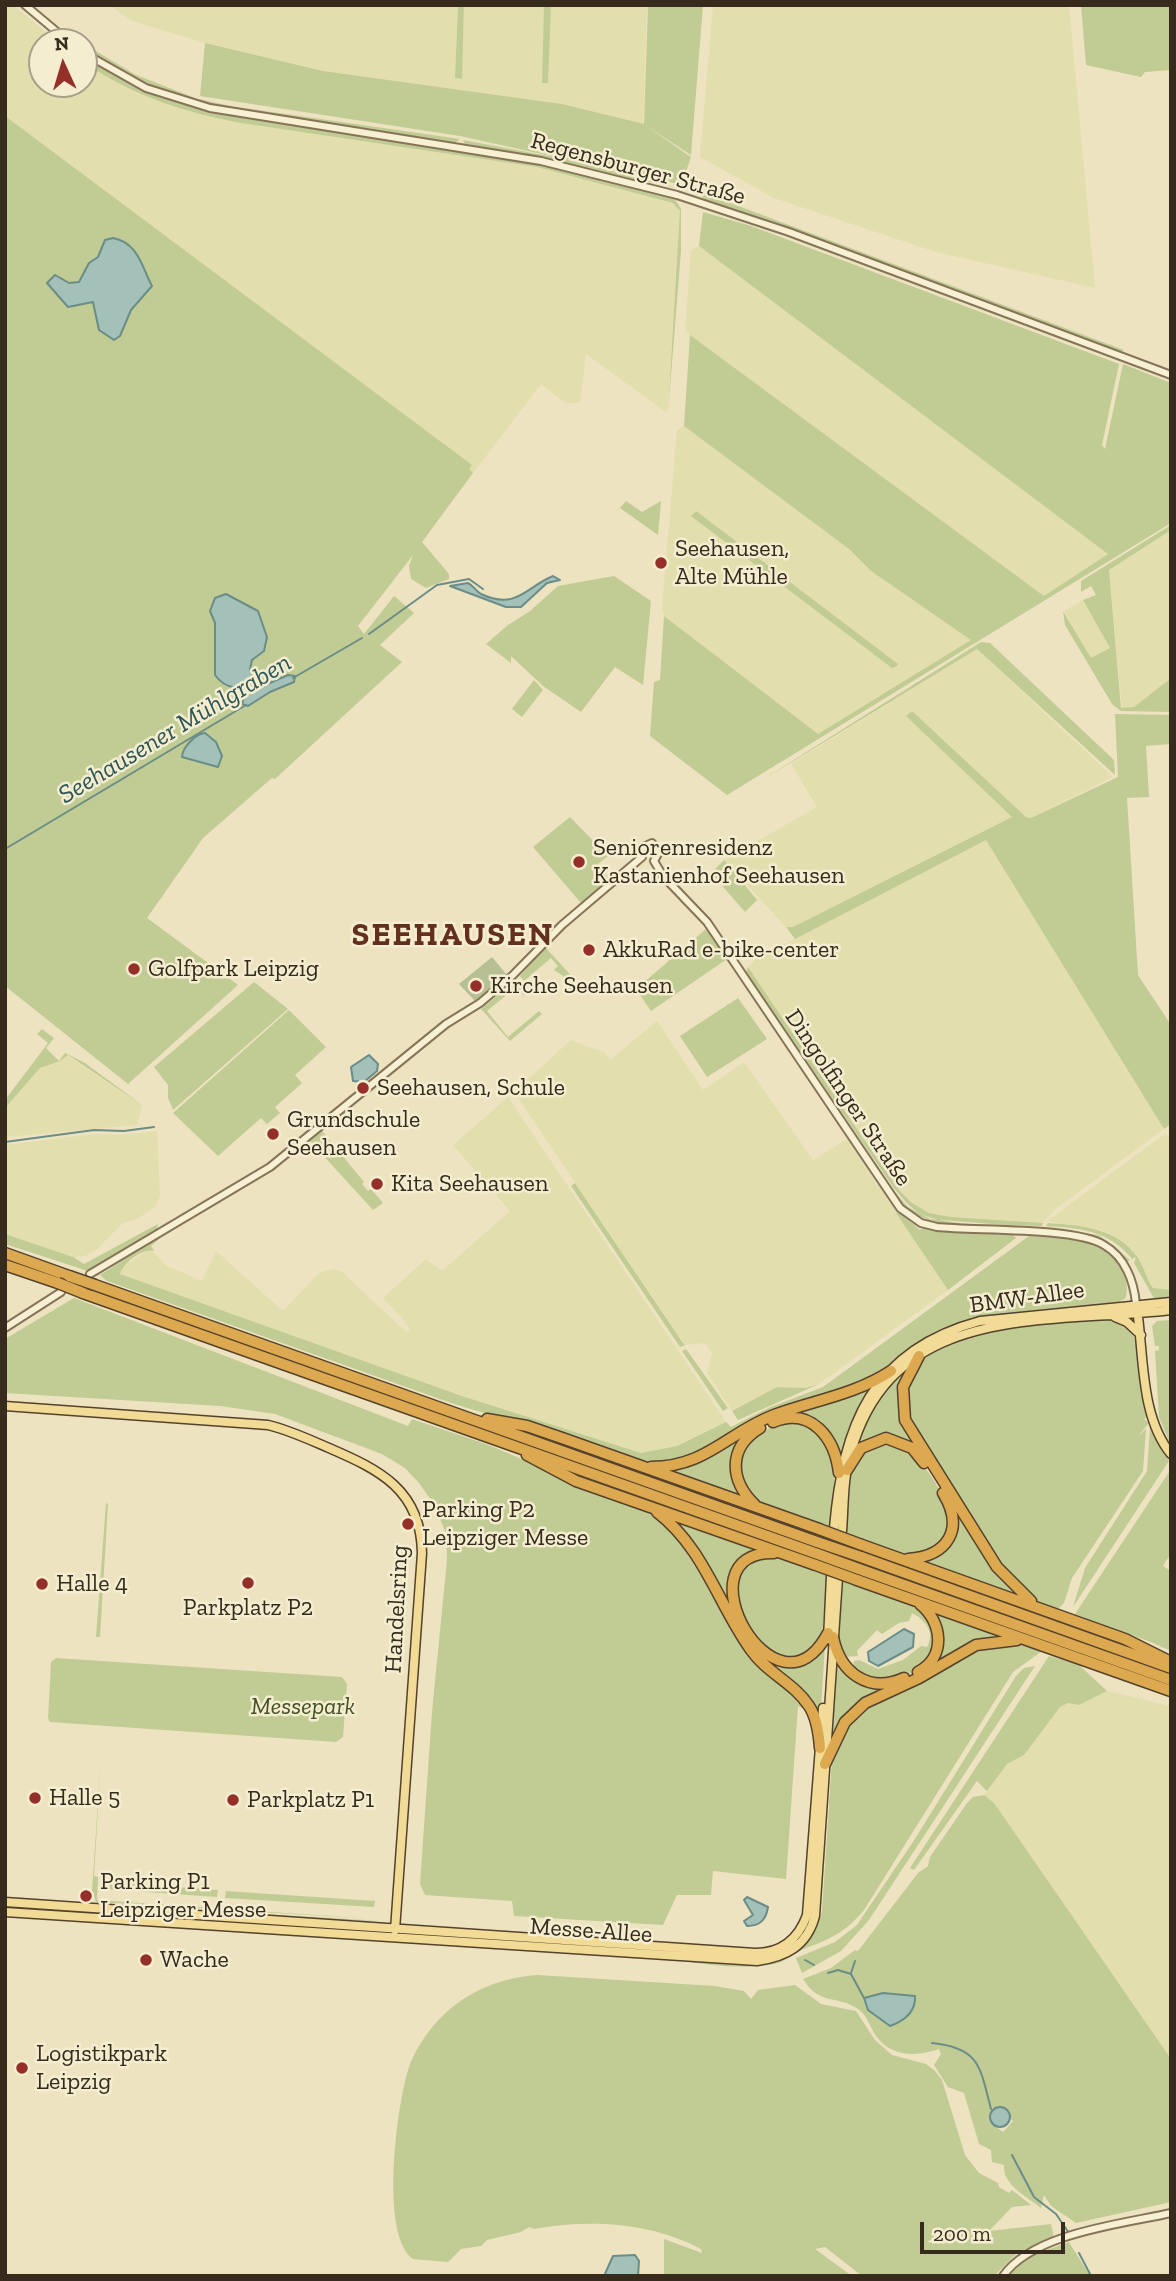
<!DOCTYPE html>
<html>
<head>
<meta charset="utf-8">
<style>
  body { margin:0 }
  #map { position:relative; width:1176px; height:2281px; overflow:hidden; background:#ede3c0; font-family:"Zilla Slab",serif }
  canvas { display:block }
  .frame { position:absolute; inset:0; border:7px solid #362b1d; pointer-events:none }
  .north { position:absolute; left:28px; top:28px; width:70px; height:70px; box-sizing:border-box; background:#f5edd0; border:2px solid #a99f88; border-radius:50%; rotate:356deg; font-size:19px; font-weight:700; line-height:28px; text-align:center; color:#362b1d }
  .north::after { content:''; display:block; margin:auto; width:24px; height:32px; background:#952f29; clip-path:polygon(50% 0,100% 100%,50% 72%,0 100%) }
  .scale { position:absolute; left:920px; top:2222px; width:145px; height:32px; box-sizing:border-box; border:4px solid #362b1d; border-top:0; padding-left:9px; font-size:21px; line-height:24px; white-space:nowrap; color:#362b1d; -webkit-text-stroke:5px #f5edd0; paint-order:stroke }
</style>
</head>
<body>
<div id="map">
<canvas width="1176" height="2281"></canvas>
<div class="frame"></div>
<div class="north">N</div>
<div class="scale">200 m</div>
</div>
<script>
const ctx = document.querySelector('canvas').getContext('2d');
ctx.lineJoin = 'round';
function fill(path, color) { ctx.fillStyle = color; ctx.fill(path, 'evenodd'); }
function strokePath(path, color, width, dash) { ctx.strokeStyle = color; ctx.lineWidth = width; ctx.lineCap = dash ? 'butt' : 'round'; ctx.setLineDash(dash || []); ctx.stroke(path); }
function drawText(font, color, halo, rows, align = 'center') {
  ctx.font = font + ' "Zilla Slab",serif'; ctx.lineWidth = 5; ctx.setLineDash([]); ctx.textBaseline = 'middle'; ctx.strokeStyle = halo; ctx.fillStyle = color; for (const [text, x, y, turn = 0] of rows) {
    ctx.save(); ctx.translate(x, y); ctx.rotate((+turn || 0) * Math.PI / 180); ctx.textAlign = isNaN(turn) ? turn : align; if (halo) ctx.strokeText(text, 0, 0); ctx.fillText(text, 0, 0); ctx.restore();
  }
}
fill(new Path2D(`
  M5 5H13L58 42H42V84H84V62L150 98 194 112 241 123 537 167 673 203 680 211V251L667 413 586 354 580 403H565L541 384 473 473 5 121Z
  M109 5H458L455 78 461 79 464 5H647L643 124 562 104 323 71 205 43 132 21Z
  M713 5H1069L1095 288 936 252 774 198 700 157Z
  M699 246 1089 539 1108 554 1044 596 690 335 685 329 691 250Z
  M684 426 849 549 871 571 972 640 818 735 810 730 664 616 662 608 677 430Z
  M1171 530V678L1134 707 1122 709 1109 570Z
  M1083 600 1110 648 1091 658 1064 611Z
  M977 649 1113 777 1031 818 1026 817 912 711 907 716 1012 817 793 927H786L724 860 817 807 791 764Z
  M986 839 1164 1129 1058 1207 1042 1223 951 1217 929 1213 912 1203 899 1190 863 1138 748 967 756 959Z
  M657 1021 703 1090 744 1062 813 1160 847 1139 948 1290 819 1384 806 1388 777 1387 732 1411 707 1373 712 1353 705 1343 685 1345 514 1092 571 1040 605 1053 610 1060Z
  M66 1055 142 1105 137 1125 5 1137V1108L40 1068 60 1061Z
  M508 1097 726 1422 677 1446 641 1453 462 1396 120 1274 122 1267 150 1249 167 1266 202 1281 216 1251 283 1311 319 1273 334 1269 342 1272 406 1332 410 1330 403 1319 383 1298 426 1259 442 1271 510 1211 453 1145Z
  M157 1131 160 1196 156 1206 137 1219 123 1223 95 1251 85 1256 73 1257 5 1234V1145L95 1134 123 1135Z
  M1166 1133 1171 1140V1290L1161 1291 1153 1288 1136 1255 1118 1239 1099 1229 1047 1221Z
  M1107 1691 1171 1706V2059L994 1804 984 1795 1007 1764 1024 1755 1059 1707 1068 1703 1079 1705Z`), '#e3deae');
fill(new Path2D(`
  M458 5H464L462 79 455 78Z
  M544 5H551L548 83H542Z
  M648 5H703L691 155 645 125 691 157 683 181 678 184 460 136 200 96 205 43 323 71 562 104 644 124Z
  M1081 5H1171V70L1145 72 1141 77 1086 65Z
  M84 44 136 75 195 98C173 104 105 64 84 50Z
  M84 57C182 118 287 124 399 140 492 154 584 170 674 198L681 209V251L668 413 680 211 673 203 537 167 241 123C186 113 130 95 84 62Z
  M199 99 230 106 460 139 455 143 200 103Z
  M5 116 472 465 469 469 473 473 422 542 449 574V579L426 588 411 579 409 566 413 555 358 626 364 634 394 596 414 613 380 645 402 662 275 779 272 778 203 838 147 918 238 985 128 1084 5 986Z
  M463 140 570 160 677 188 465 144Z
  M698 191 1124 350 1120 353 704 199Z
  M703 212 751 226 1119 364 1102 445 1105 449 1123 364 1171 383V523L727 795 650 736 654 682 660 680 664 616 818 734 971 640 871 571 849 549 684 426 690 335 1044 596 1108 554 699 246Z
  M626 501 642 512 661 501 658 535 620 508Z
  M696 511 898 664 897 666 892 668 691 516Z
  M1171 525V530L1109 570 1121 708 1134 707 1171 678V712L1121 711 1112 704 1065 625 1063 611 1091 658 1110 648 1083 600 1096 595 1091 586 1081 592V581Z
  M614 576 651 601 643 685 615 667 581 712 543 686 511 656V663L486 644 508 625 530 611 558 586Z
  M981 642 990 643 1114 760 1115 775 977 649 759 782Z
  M534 680 543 690 522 717 512 709Z
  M912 711 1026 817 1031 818 1118 777 1115 714 1171 715V744L1146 746 1149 797 1127 798 1138 975 1171 1025V1124L1164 1129 986 840 795 939 786 927H793L1012 817 906 716Z
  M570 817 608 856 598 864 609 879 581 903 533 847Z
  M724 860 757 900 745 912 711 873Z
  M706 929 727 959 651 1011 636 989Z
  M545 947 578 983 566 993 563 990 572 982 554 970 558 966 551 958 524 981 533 991 520 976Z
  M748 967 863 1138 899 1190 912 1203 929 1213 951 1217 1043 1223 1042 1226C1009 1224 951 1228 921 1214 910 1208 901 1197 893 1187L746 972Z
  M254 982 288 1009 173 1110 168 1098V1085L154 1067Z
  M512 983 517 984 526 997 515 988 487 1011 508 1037 539 1011 542 1014 510 1041 481 1009Z
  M751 985 765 1000 892 1189 908 1207 930 1219 1042 1228 1041 1231C994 1228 933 1236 898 1201Z
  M738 998 767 1039 707 1077 680 1036Z
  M289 1010 326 1047 295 1075 302 1083 275 1107 280 1113 267 1124 261 1118 218 1156 173 1113Z
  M42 1029 54 1038 46 1048 59 1061 65 1053 85 1063 142 1105 68 1055 60 1061 40 1068 5 1108V1100L48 1043 37 1034Z
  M322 1131 364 1182 362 1184 368 1191 371 1189 383 1203 373 1210 310 1141Z
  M575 1183 683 1343 685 1345 680 1347 571 1186Z
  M899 1212 920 1230 924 1227 1013 1235 1016 1238 948 1290 896 1213Z
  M1048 1223C1080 1225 1118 1228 1138 1258 1144 1268 1147 1279 1153 1288L1171 1290V1299L1155 1300 1134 1263 1136 1257 1132 1259C1109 1230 1080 1228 1046 1226Z
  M158 1224 157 1229 88 1271 5 1244V1234L73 1257 84 1264Z
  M1046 1228 1099 1235 1130 1260 1126 1262C1104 1236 1080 1234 1048 1232Z
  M166 1233 151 1246 154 1251C143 1248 124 1262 120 1274L462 1396 641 1453 677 1446 726 1422 731 1427 768 1408 823 1387 1029 1236C1063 1238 1114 1235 1125 1277 1127 1285 1128 1292 1125 1299L1118 1302 965 1322 925 1339 872 1380 805 1402 701 1456 657 1464 454 1404 107 1281 100 1275Z
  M74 1298 408 1426 412 1419 486 1444 657 1516 683 1539 745 1647 790 1687 810 1712 798 1706 786 1879 713 1871 711 1895H677L663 1925 514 1916 512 1901 425 1895 420 1884 432 1712 447 1560 446 1533 433 1503 419 1483 405 1468 382 1454 275 1414 220 1406 5 1393V1339Z
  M1171 1320V1446L1159 1417 1155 1351 1159 1350V1346H1155L1152 1326 1157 1321Z
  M1074 1321C1087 1322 1112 1316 1123 1323 1143 1334 1145 1395 1148 1417L1144 1419 1149 1423 1138 1436 1146 1429 1143 1471 1072 1578 1064 1603 1057 1610 1036 1602 1014 1585 909 1425C878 1330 1013 1327 1074 1321Z
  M686 1349 728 1408 723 1411 682 1351Z
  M910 1365 899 1402 1005 1581 1024 1599 915 1561 948 1544 949 1498 921 1454 899 1438 854 1452C867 1414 882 1394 910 1365Z
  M876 1383 852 1423 841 1456C822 1424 824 1426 786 1415L858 1393Z
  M819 1384 738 1420 732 1411 777 1387 806 1388Z
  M780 1422C848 1421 834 1478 831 1527L758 1503 751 1497 737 1470 747 1441Z
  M1150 1428 1169 1461 1073 1607 1085 1568 1147 1471Z
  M746 1432 736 1448 742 1499 660 1468 693 1465Z
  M893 1441C927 1463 944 1487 951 1528L936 1550 906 1556 862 1539 854 1584 923 1610 930 1617 935 1649C907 1683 893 1688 852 1672L854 1661 859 1660 878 1669 903 1660 921 1646 927 1647C935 1633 926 1620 912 1613L909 1621 899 1623 882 1634 877 1630 857 1651 858 1656 841 1657 838 1645 849 1472 861 1451Z
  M1171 1469V1553L1163 1566 1171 1571V1651C1140 1636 1107 1627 1075 1614Z
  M106 1503 108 1504 100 1637H96Z
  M667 1515 764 1551C753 1553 749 1557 742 1565 735 1573 729 1578 728 1589 727 1611 760 1657 780 1664L825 1646 820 1723 765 1663Z
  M771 1555 828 1575 822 1637 819 1644 793 1660 766 1653 738 1610 733 1589 747 1563Z
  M929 1609 1011 1637 998 1639 872 1697 829 1747 834 1653 839 1662 886 1686 915 1676 937 1654Z
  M1016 1644 1042 1651 1013 1672 864 1910C847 1931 831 1939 806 1948 796 1951 789 1960 778 1963 754 1970 705 1966 681 1960 688 1958 703 1960 712 1960 760 1962 810 1969 822 1911L832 1760 845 1729 868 1705 970 1651Z
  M1049 1656 1078 1664 1107 1691 1079 1705 1068 1703 1060 1707 1024 1755 1007 1764 987 1791 977 1781 914 1870 910 1868Z
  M56 1658 342 1677 347 1684 343 1737 336 1742 50 1722 48 1718 51 1662Z
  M1035 1666 869 1920 841 1951 802 1973 796 1958 835 1942 857 1925 913 1842 1016 1676 1024 1668Z
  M101 1758 94 1876 98 1877 97 1900 373 1919 96 1902 92 1891Z
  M984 1795 994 1803 1171 2059V2202L1076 2223 1051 2206 1044 2195 1041 2208C1028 2197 1002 2185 1004 2165L992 2162 991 2150 979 2144 964 2093 948 2087 934 2065 941 2054 939 2049C917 2057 891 2057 876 2036 870 2027 867 2015 858 2009 836 1994 821 2007 803 1979L831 1968 855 1950 858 1951 918 1873 928 1866 930 1857 967 1803 973 1797ZM864 1998 915 2005 903 2021 890 2026 868 2010ZM999 2106 1013 2121 1003 2132 995 2126 992 2109Z
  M103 1882 218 1890 217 1897 103 1889Z
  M226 1891 375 1901 374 1907 225 1898Z
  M146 1907 381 1921 290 1919Z
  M537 1975 715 1986 744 1991 751 1999 758 1990 795 1985 821 2004 856 2011 875 2040 892 2055 926 2064 935 2071 942 2080 965 2155 979 2173 998 2183 999 2187 1009 2193 1012 2190 1031 2205 1012 2207 989 2231 1051 2224 1054 2238 1018 2252 994 2276H862L825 2247 815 2249 852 2276H664V2239L702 2253 701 2249C650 2222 590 2219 534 2229L529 2227 521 2232 487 2240 481 2246 461 2249 448 2262 413 2259C379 2235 397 2103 409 2067 413 2055 420 2044 427 2034 453 1998 493 1978 537 1975Z
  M1069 2242 1090 2276H1009L1028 2257Z`), '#c1cb94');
fill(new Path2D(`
  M492 957 507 975 475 1001 459 984Z`), '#b7c094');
const water = new Path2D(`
  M113 238C139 243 142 268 152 286L131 310 120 336 114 340 99 330 93 302 68 307 47 283 55 275 69 283 79 282 89 263 98 257 105 240Z
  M553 576 560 580 547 583 521 607H506L450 586 468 583C474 586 476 591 481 594 517 611 527 586 553 576Z
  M226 594 258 611 267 637 264 651 252 660 250 669 254 679C242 692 225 689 215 675V623L210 611 215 598Z
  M288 675 295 676 294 682 270 692 248 706 242 704 245 694Z
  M205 733 216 742 222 756 218 767 182 757C182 748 195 734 205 733Z
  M369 1055 378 1064 377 1071 364 1082 353 1081 351 1067Z
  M904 1629 914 1634 913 1647 878 1666 869 1661 868 1652Z
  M747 1897 768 1907C766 1920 760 1926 747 1926L744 1921 753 1915 744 1900Z
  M883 1993 915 1996C916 2012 904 2021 890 2026L868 2010 864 1998Z
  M990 2117a10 10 0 1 1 20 0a10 10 0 1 1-20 0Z
  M635 2255 639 2261 638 2276H604L613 2256Z`);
fill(water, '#a3c0b9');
strokePath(water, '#6a8d87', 2);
strokePath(new Path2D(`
  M369 634 437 585 469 579 483 589
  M293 678 362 638
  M5 849 246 705
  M5 1142 94 1130 124 1131 154 1127
  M805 1960 814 1965
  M828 1973 838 1970 851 1974 864 1998
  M851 1973 855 1961
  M932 2043C981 2048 980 2068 991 2109
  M1012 2155 1034 2197 1056 2214 1069 2233
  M1079 2253 1091 2276`), '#6a8d87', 2);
const minor = new Path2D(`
  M25 5 69 42
  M84 53 146 88 210 108 541 161 677 195 789 232 1171 375
  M642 857 641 848 652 843 659 852 654 861
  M654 861 663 876 707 922 900 1208 921 1223 937 1227C976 1231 1075 1227 1104 1245 1125 1257 1134 1281 1136 1304
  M90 1274 270 1167 446 1024 480 1003 513 975 562 925 642 857
  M5 1328 61 1292
  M1003 2276C1033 2233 1122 2224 1171 2213`);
const major = new Path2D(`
  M1137 1309C1144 1355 1140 1416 1171 1454
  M1115 1317 1127 1322 1141 1335
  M5 1406 268 1425C289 1430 308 1439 329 1448 380 1470 421 1490 422 1553L395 1930
  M834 1528C843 1426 871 1350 980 1321L1171 1302
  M842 1531C844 1505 843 1477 851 1452 894 1300 1049 1325 1171 1310
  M828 1639 831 1576
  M5 1902 755 1953C781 1953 798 1940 807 1915L823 1708
  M5 1912 757 1961C786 1957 807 1946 815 1916L838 1578`);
const highway = new Path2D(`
  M5 1253 69 1276
  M5 1265 58 1283
  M95 1285 817 1542
  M83 1293 815 1553
  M919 1356 903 1387 905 1420 997 1567 1031 1601
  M487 1419 527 1426 562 1438 819 1529
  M773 1422C812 1406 835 1439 839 1473
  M527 1455 576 1481 813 1564
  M651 1467C706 1467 727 1433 774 1415 815 1400 854 1395 891 1371
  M847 1470 861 1448 886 1438 912 1448 924 1463
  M755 1505C730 1481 727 1448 760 1428
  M657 1512C704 1548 718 1604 751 1650 767 1673 794 1683 809 1706 817 1718 819 1734 820 1748
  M862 1545 1125 1639 1171 1662
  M774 1553C676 1551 776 1731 828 1633
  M861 1557 1171 1668
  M908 1559C948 1556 965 1529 943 1493
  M859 1569 1171 1680
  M857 1580 1171 1691
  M833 1637C840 1673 869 1694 904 1678
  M918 1672C947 1657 942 1621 920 1604
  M825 1764 845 1722 865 1703 919 1678 976 1645 1017 1640`);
strokePath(minor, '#867458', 10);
strokePath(major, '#54422d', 11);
strokePath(highway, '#54422d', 13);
strokePath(minor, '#f8f0d3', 6);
strokePath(major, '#f1db97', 8);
strokePath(highway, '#dda950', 10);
const highwayBridge = new Path2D(`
  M69 1276 95 1285
  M58 1283 83 1293
  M819 1529 862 1545
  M817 1542 861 1557
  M815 1553 859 1569
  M813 1564 857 1580`);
strokePath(highwayBridge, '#54422d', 13, []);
strokePath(highwayBridge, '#dda950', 10);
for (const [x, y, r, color] of [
  [661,563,7,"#952f29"],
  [579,862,7,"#952f29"],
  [589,950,7,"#952f29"],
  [134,969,7,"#952f29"],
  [476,986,7,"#952f29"],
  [363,1088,7,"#952f29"],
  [273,1134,7,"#952f29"],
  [377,1184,7,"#952f29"],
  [408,1524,7,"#952f29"],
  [248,1583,7,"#952f29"],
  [42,1584,7,"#952f29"],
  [35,1798,7,"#952f29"],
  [233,1800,7,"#952f29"],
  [86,1896,7,"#952f29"],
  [146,1960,7,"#952f29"],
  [22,2068,7,"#952f29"]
]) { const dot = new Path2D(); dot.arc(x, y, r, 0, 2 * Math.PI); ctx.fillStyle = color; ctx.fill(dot); strokePath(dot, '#f5edd0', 2.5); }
drawText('24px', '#362b1d', '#f5edd0', [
  ["Regensburger Straße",638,169,15],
  ["Dingolfinger Straße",848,1098,56],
  ["BMW-Allee",1027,1298,-8],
  ["Handelsring",397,1609,-87],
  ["Messe-Allee",591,1931,4]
]);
drawText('24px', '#362b1d', '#f5edd0', [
  ["Seehausen,",675,549],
  ["Alte Mühle",675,577],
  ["Seniorenresidenz",593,848],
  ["Kastanienhof Seehausen",593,876],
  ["AkkuRad e-bike-center",603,950],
  ["Golfpark Leipzig",148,969],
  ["Kirche Seehausen",490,986],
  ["Seehausen, Schule",377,1088],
  ["Grundschule",287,1120],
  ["Seehausen",287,1148],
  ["Kita Seehausen",391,1184],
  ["Parking P2",422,1510],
  ["Leipziger Messe",422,1538],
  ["Halle 4",56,1584],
  ["Parkplatz P2",248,1608,"center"],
  ["Halle 5",49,1798],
  ["Parkplatz P1",247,1800],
  ["Parking P1",100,1882],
  ["Leipziger Messe",100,1910],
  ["Wache",160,1960],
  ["Logistikpark",36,2054],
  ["Leipzig",36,2082]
], 'left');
drawText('italic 24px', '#435223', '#f5edd0', [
  ["Messepark",303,1707]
]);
drawText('italic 26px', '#2c5556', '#f5edd0', [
  ["Seehausener Mühlgraben",175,729,-31]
]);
ctx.letterSpacing = '2px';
drawText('bold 32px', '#62301c', '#f5edd0', [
  ["SEEHAUSEN",453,936]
]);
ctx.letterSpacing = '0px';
</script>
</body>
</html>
